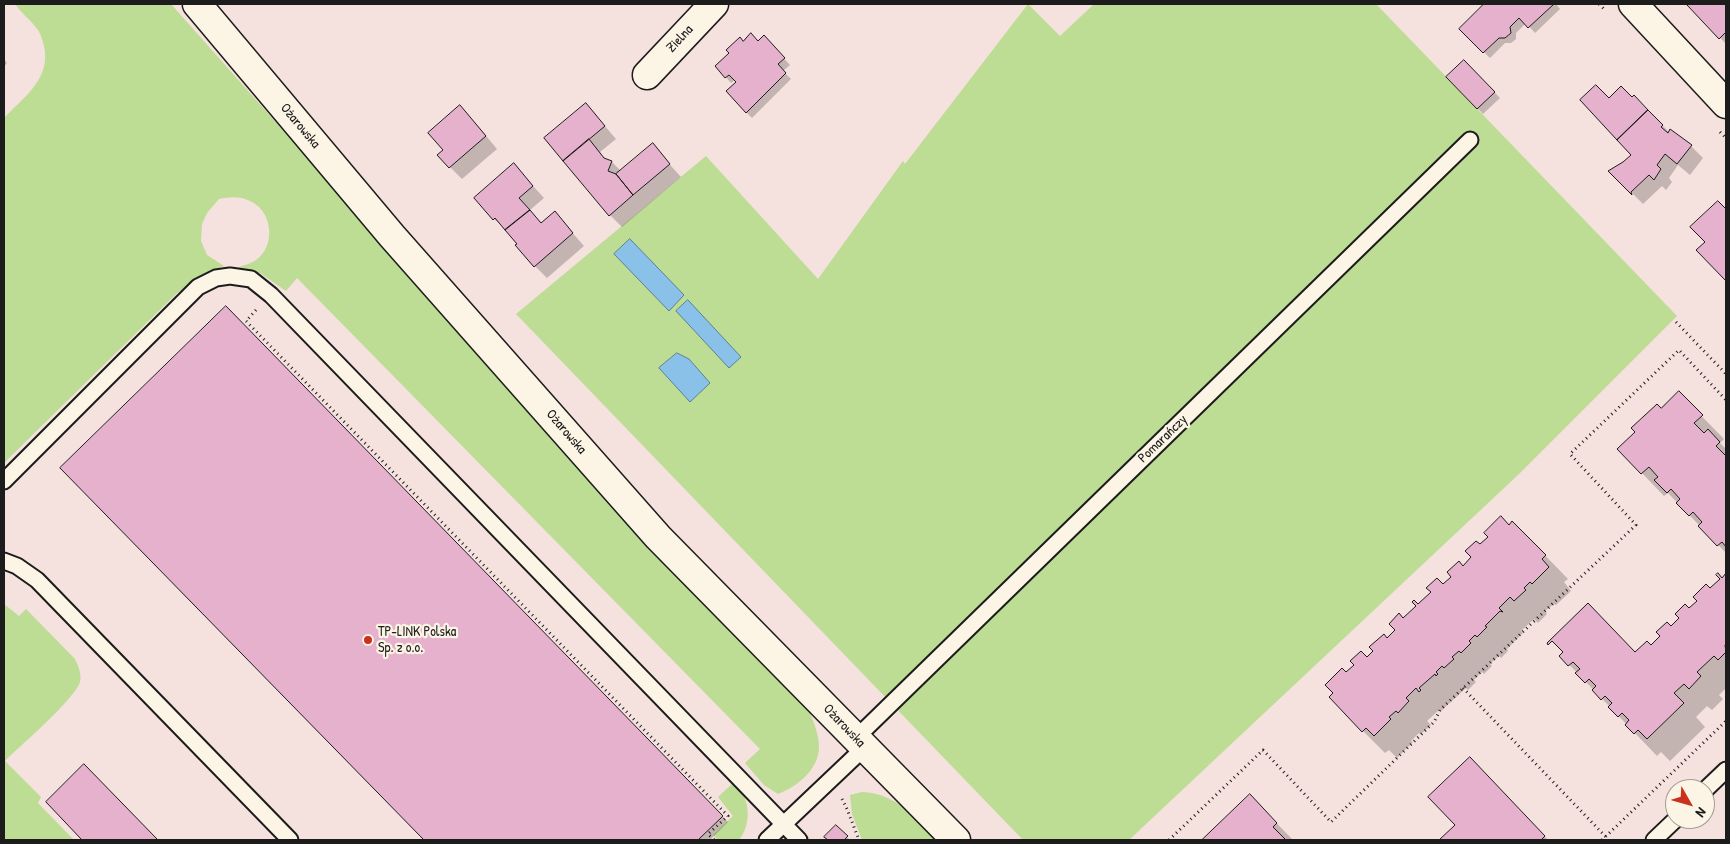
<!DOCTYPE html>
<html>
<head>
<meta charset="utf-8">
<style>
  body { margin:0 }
  #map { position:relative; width:1730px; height:844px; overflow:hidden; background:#f5e1de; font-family:"Patrick Hand",sans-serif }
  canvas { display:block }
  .frame { position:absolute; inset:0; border:5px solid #1c1c1c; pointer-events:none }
  .north { position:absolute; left:1665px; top:779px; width:50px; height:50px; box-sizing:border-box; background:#fcf5e5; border:1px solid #a29e95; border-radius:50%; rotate:128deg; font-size:14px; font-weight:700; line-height:20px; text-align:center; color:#1c1c1c }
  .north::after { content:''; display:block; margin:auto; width:18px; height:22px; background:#c8321e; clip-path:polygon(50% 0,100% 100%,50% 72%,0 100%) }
</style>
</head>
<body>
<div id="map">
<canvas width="1730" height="844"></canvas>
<div class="frame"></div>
<div class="north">N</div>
</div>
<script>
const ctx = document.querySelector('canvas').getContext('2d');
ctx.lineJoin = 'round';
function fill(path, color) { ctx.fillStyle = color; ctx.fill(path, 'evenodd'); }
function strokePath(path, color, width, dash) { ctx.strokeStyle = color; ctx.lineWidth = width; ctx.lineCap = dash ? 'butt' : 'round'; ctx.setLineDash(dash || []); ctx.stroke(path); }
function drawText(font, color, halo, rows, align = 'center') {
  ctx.font = font + ' "Patrick Hand",sans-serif'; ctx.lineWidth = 4.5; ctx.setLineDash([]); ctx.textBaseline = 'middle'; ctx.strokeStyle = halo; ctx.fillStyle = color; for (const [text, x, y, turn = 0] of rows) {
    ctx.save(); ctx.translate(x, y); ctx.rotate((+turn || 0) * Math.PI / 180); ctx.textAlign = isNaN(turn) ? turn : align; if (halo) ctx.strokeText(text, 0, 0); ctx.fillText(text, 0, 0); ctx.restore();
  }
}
fill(new Path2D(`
  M15 4H171L453 322 807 706C812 718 819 733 819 747 819 769 797 787 778 794L764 785 745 763 760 749 297 278 286 291 260 273 237 268C243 265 251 264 256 260 276 246 273 211 250 201 239 196 230 197 219 199L207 213 202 224 201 241 207 255 224 266 211 271 177 293 4 463V118C22 99 48 81 45 52 44 44 42 37 38 30 31 20 21 13 15 4Z
  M1028 4 1060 36 1094 4H1376L1677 316 1519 474 1129 840H1023L516 314 706 156 818 279 903 161 905 164Z
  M4 604 19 616 26 609 75 659C78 665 82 675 80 682 74 700 21 745 5 761L41 797 38 803 74 840H7L4 837Z
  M733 783C737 788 743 793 745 799 750 812 748 829 739 840H718L713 835 733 816 718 797Z
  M862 792C896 793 914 817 936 840H862L852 814 850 795Z`), '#bddc94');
const water = new Path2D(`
  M630 239 684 295 669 311 614 254Z
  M688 300 741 357 729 368 676 311Z
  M677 353 689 359 710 383 690 402 659 368Z`);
fill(water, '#89c1e8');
strokePath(water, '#5d7f96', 1);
fill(new Path2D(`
  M1485 4H1556L1560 9 1535 33 1526 23 1516 33V39L1511 43H1505L1490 58 1460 29Z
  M1690 4H1726V44L1689 5Z
  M743 42 770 43 790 65 783 71 791 79 752 118 746 112 737 82 735 80 731 83 716 66Z
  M4 59 7 63 4 67Z
  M1464 61 1500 98 1483 114 1448 77Z
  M1634 97 1670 133 1691 146 1703 158 1690 175 1678 165 1669 178 1672 182 1666 190 1662 186 1643 204 1610 171 1633 155 1609 100Z
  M586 104 616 139 600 152 606 160 612 162 621 171 652 145 681 177 622 227 610 215 545 138Z
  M472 119 497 149 462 179 450 167Z
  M514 165 544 198 530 210 542 224 555 213 584 246 547 278 535 266 507 230 494 219Z
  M1718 202 1726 211V280L1698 250 1707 242Z
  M226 308 728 822 710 840H425L62 468Z
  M1679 393 1724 439 1720 443 1726 449V553L1668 493 1664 496 1619 449Z
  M1509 526 1535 545 1568 579 1564 582 1571 591 1556 605 1554 604 1545 611 1547 614 1538 623 1534 619 1521 631 1523 633 1507 649 1508 651 1501 658 1499 656 1490 664 1492 666 1484 674 1482 672 1474 680 1476 682 1468 690 1466 688 1441 711 1439 710 1427 721 1431 725 1421 734 1419 733 1411 741 1413 742 1397 758 1389 750 1385 753 1363 731 1346 674 1367 659 1397 630 1403 619 1463 567 1480 546Z
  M1726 575V688L1719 695 1723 699 1712 710 1707 706 1696 717 1705 727 1670 761 1661 752 1657 756 1561 656 1636 654 1651 647Z
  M84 766 157 840H84L47 802Z
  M1493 782 1548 840H1441L1457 825Z
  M1250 796 1293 840H1203Z
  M836 827 850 840H829L826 837Z`), '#0003');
const building = new Path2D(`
  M1484 4H1554L1528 28 1519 18 1510 27 1511 33 1505 38H1499L1483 53 1459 29Z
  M1688 4H1726V32L1719 39 1687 5Z
  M751 33 758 41 764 35 785 58 778 64 786 73 746 113 726 91 736 82 729 75 725 78 715 66 729 53 726 50 740 37 743 41Z
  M1464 60 1495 92 1477 109 1446 77Z
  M1596 85 1609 98 1621 86 1632 97 1634 95 1648 110 1617 140 1580 100Z
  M586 103 605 126 563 161 544 138Z
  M460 105 486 136 449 168 437 155 443 150 428 133Z
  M1648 110 1663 125 1661 127 1668 133 1670 129 1692 145 1677 164 1665 154 1657 165 1661 169 1654 180 1649 175 1631 192 1632 195 1608 171 1623 162 1631 155 1617 140Z
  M589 139 604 158 612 161 608 171 616 174 633 195 609 216 563 161Z
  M653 143 670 164 633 195 616 174Z
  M514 163 533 186 519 198 530 210 505 230 495 218 493 220 474 198Z
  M1718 201 1726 209V281L1696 250 1705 242 1690 227Z
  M530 210 541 223 555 211 573 233 534 267 515 245 517 244 505 230Z
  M226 306 723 816 698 840H424L60 468Z
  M1679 391 1703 415 1694 423 1704 433 1708 429 1720 442 1716 446 1726 456V547L1722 542 1717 546 1698 526 1702 522 1693 512 1689 516 1676 503 1680 499 1671 489 1667 493 1654 480 1658 477 1649 467 1641 474 1617 449 1635 432 1631 428 1657 404 1661 408Z
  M1501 516 1509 525 1512 521 1546 555 1542 559 1549 567 1532 584 1530 582 1524 588 1526 590 1514 601 1510 597 1499 608 1503 612 1500 611 1485 626 1487 627 1477 637 1475 635 1469 641 1471 643 1461 653 1459 651 1452 657 1454 659 1444 668 1442 666 1436 672 1438 674 1436 676 1435 674 1419 688 1421 690 1419 692 1416 688 1406 698 1409 701 1398 713 1396 711 1389 717 1391 719 1374 736 1366 728 1362 732 1329 697 1333 693 1325 685 1342 668 1346 672 1354 665 1350 661 1361 651 1367 657 1373 651 1369 647 1384 634 1387 638 1395 630 1389 624 1399 613 1403 618 1416 606 1412 602 1414 600 1418 604 1431 592 1426 588 1437 578 1443 584 1451 577 1447 572 1459 561 1463 566 1471 557 1465 551 1476 541 1480 544 1488 537 1484 533Z
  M1718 573 1722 578 1726 573V644L1725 645 1726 652 1718 660 1714 656 1697 672 1701 676 1689 689 1684 684 1674 693 1684 703 1647 739 1638 730 1634 734 1625 725 1629 720 1622 713 1618 717 1608 707 1612 703 1605 696 1601 700 1592 690 1596 686 1589 679 1585 683 1575 673 1580 669 1573 662 1568 666 1559 656 1563 652 1552 641 1548 645 1547 643 1588 603 1635 652 1647 641 1651 645 1660 636 1656 632 1667 622 1671 626 1679 618 1675 614 1685 604 1689 608 1697 601 1693 597 1706 584 1710 588 1720 579 1716 575Z
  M1470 757 1545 836 1541 840H1439L1455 825 1428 797Z
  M84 764 158 840H82L46 802Z
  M1250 794 1277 823 1273 827 1286 840H1202Z
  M836 825 848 836 844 840H828L824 837Z`);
fill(building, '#e5b1cc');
strokePath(building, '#1c1c1c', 1);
const service = new Path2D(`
  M4 481 198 287 216 278 230 276 251 279 271 295 799 840
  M4 561 17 566 37 580 290 840
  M856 738 1470 140
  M1705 790 1726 770
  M767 840 865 747
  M1654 840 1676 819`);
const minor = new Path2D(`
  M1633 4 1726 104
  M647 75 714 4`);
const secondary = new Path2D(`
  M197 4 392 236 658 537 956 840`);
strokePath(service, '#1c1c1c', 19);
strokePath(minor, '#1c1c1c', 31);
strokePath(secondary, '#1c1c1c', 31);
strokePath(new Path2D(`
  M1599 4 1606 11
  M1720 132 1726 138
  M256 310 246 321 728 816 708 834 714 840
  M1676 322 1726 374
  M1463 688 1606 837
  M842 799 847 809 859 840
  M1169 840 1263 750 1331 822 1434 722 1440 710 1636 525 1570 454 1679 350 1726 400
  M1602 840 1726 721`), '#1c1c1c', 3, [1, 4]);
strokePath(service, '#fcf5e5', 15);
strokePath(minor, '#fcf5e5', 28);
strokePath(secondary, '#fcf5e5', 28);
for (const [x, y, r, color] of [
  [368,640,5,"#c8321e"]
]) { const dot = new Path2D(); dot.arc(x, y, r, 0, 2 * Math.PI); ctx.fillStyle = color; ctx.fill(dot); strokePath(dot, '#fcf5e5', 2); }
drawText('14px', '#1c1c1c', '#fcf5e5', [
  ["Zielna",680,39,-47],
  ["Ożarowska",300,126,50],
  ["Ożarowska",566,432,49],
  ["Pomarańczy",1163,439,-44],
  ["Ożarowska",844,726,46]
]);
drawText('14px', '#1c1c1c', '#fcf5e5', [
  ["TP-LINK Polska",378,632],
  ["Sp. z o.o.",378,648]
], 'left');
</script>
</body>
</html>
